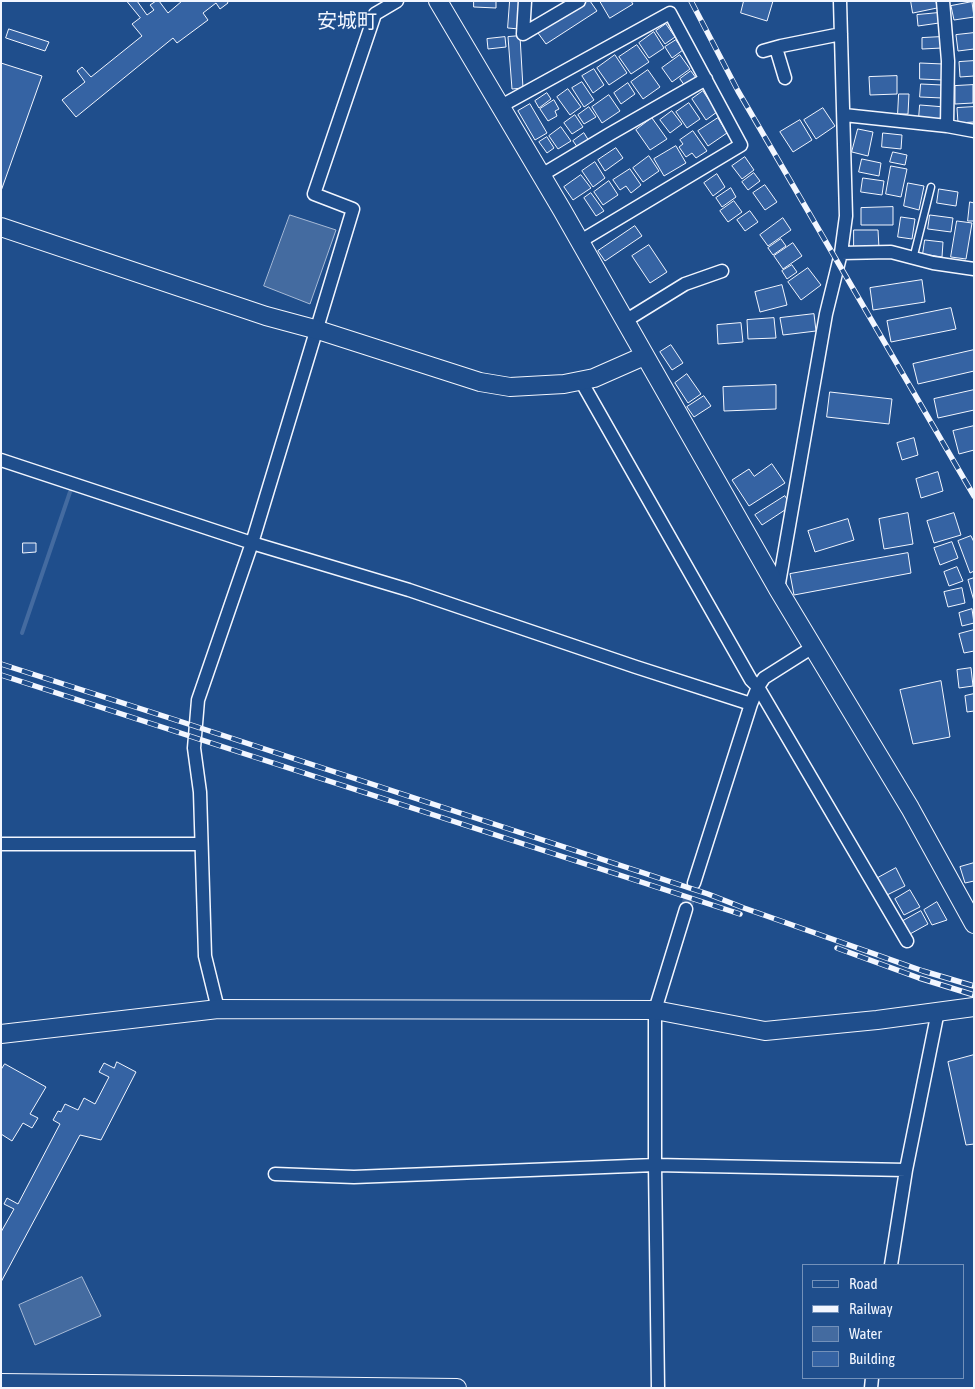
<!DOCTYPE html>
<html>
<head>
<meta charset="utf-8">
<style>
  body { margin:0 }
  #map { position:relative; width:975px; height:1389px; overflow:hidden; background:#1f4e8c; font-family:"Asap Condensed",sans-serif }
  canvas { display:block }
  .frame { position:absolute; inset:0; border:2px solid #f2f6ff; pointer-events:none }
  .legend { position:absolute; left:802px; top:1264px; width:162px; height:115px; box-sizing:border-box; background:#1f4e8c; border:1px solid #7391ba; margin:0; padding:6px 9px; list-style:none; font-size:15px; color:#f2f6ff }
  .legend li { display:flex; align-items:center; gap:10px; height:25px }
  .legend b { width:25px; border:1px solid #7391ba }
</style>
</head>
<body>
<div id="map">
<canvas width="975" height="1389"></canvas>
<div class="frame"></div>
<ul class="legend">
<li><b style="height:6px;background:#1f4e8c"></b>Road</li>
<li><b style="height:6px;background:#f2f6ff"></b>Railway</li>
<li><b style="height:14px;background:#446ba0"></b>Water</li>
<li><b style="height:14px;background:#3563a3"></b>Building</li>
</ul>
</div>
<script>
const ctx = document.querySelector('canvas').getContext('2d');
ctx.lineJoin = 'round';
function fill(path, color) { ctx.fillStyle = color; ctx.fill(path, 'evenodd'); }
function strokePath(path, color, width, dash) { ctx.strokeStyle = color; ctx.lineWidth = width; ctx.lineCap = dash ? 'butt' : 'round'; ctx.setLineDash(dash || []); ctx.stroke(path); }
function drawText(font, color, halo, rows, align = 'center') {
  ctx.font = font + ' "Asap Condensed","Noto Sans JP",sans-serif'; ctx.lineWidth = 4; ctx.setLineDash([]); ctx.textBaseline = 'middle'; ctx.strokeStyle = halo; ctx.fillStyle = color; for (const [text, x, y, turn = 0] of rows) {
    ctx.save(); ctx.translate(x, y); ctx.rotate((+turn || 0) * Math.PI / 180); ctx.textAlign = isNaN(turn) ? turn : align; if (halo) ctx.strokeText(text, 0, 0); ctx.fillText(text, 0, 0); ctx.restore();
  }
}
const water = new Path2D(`
  M290 215 336 230 310 304 264 286Z
  M82 1277 101 1316 35 1345 19 1305Z`);
fill(water, '#446ba0');
strokePath(water, '#a8bbd7', 1);
strokePath(new Path2D(`
  M22 633 70 492`), '#446ba0', 4);
const building = new Path2D(`
  M127 1H137L147 15 154 10 150 5 156 1H159L168 13 182 1H227L228 3 220 9 216 3 203 13 208 20 177 43 173 38 76 117 62 100 85 82 77 71 82 67 91 77 142 36 132 24 140 18Z
  M474 1H496V8L474 7Z
  M510 1H522L519 29 508 28Z
  M586 1H590L597 11 546 44 538 33Z
  M600 1H631L633 4 610 18Z
  M744 1H773L767 21 741 13Z
  M911 1H936L937 8 913 13Z
  M972 2 974 17 954 20 951 6Z
  M938 13 939 23 918 26 917 15Z
  M666 24 675 37 665 44 656 31Z
  M9 29 49 42 45 51 6 38Z
  M654 32 664 48 649 58 639 43Z
  M974 33V49L958 51 956 35Z
  M520 36 523 88 512 89 508 37Z
  M505 37 506 47 488 49 487 39Z
  M941 37 942 48 922 49V38Z
  M676 40 683 50 672 58 665 47Z
  M637 45 649 62 631 74 619 57Z
  M615 55 627 73 609 85 597 68Z
  M680 55 690 69 672 82 662 68Z
  M974 61V76L960 77 959 62Z
  M1 63 42 76 1 191Z
  M920 63 943 64V80L920 79Z
  M594 69 604 85 593 93 582 76Z
  M648 70 660 87 643 99 631 82Z
  M691 71 696 78 685 86 680 79Z
  M897 76V94L870 95 869 77Z
  M582 82 594 100 584 107 572 88Z
  M628 83 635 94 621 104 614 93Z
  M921 84 942 85V98L920 97Z
  M973 85V103L955 104V86Z
  M568 89 581 107 570 115 557 97Z
  M703 91 717 112 706 120 692 99Z
  M547 93 551 99 539 108 535 101Z
  M899 94H909L908 114H898Z
  M609 95 620 111 602 123 592 107Z
  M554 100 559 109 555 111 557 116 548 121 540 109Z
  M689 103 700 119 687 128 676 112Z
  M530 104 547 133 535 140 518 111Z
  M920 105 945 107 943 120 919 118Z
  M589 107 596 117 584 124 578 115Z
  M974 107V122L958 123 957 108Z
  M823 108 835 126 816 139 804 120Z
  M672 111 682 124 670 133 660 120Z
  M575 115 583 127 572 134 564 123Z
  M652 118 667 139 650 150 636 130Z
  M718 118 727 133 708 146 698 131Z
  M800 120 812 140 793 152 780 132Z
  M561 127 571 141 558 149 549 136Z
  M858 129 873 132 868 156 852 152Z
  M693 131 707 151 696 158 692 153 686 157 679 147 683 144 680 140Z
  M584 133 589 141 578 148 573 141Z
  M883 133 902 135 901 149 882 147Z
  M547 137 554 148 547 153 539 142Z
  M676 146 686 163 664 176 654 159Z
  M616 148 623 158 605 171 598 160Z
  M893 152 907 155 905 165 890 162Z
  M649 156 659 171 643 182 633 168Z
  M745 157 754 170 742 179 732 166Z
  M862 159 881 163 879 176 859 172Z
  M595 162 605 178 593 187 582 171Z
  M891 166 907 169 901 197 886 194Z
  M630 169 641 185 631 193 626 186 620 190 613 180Z
  M754 173 760 181 748 190 742 182Z
  M717 174 725 187 713 196 704 183Z
  M581 175 591 188 573 200 564 187Z
  M863 178 884 181 882 195 861 192Z
  M609 181 618 195 603 205 594 192Z
  M908 183 924 186 919 210 904 206Z
  M765 185 777 202 765 210 753 193Z
  M731 188 736 197 722 207 716 198Z
  M939 189 958 192 956 206 937 203Z
  M591 193 604 211 596 216 584 198Z
  M734 201 742 212 728 222 720 211Z
  M970 202 974 203V221H968Z
  M893 207V225H861V208Z
  M750 211 758 222 745 231 737 220Z
  M930 215 953 218 951 232 928 229Z
  M901 217 915 219 912 239 898 237Z
  M783 218 791 230 768 246 760 235Z
  M957 221 972 223 966 259 951 257Z
  M635 226 642 236 605 261 598 251Z
  M854 230H878L879 248H854Z
  M781 239 786 246 773 255 768 248Z
  M925 240 943 242 942 257 923 254Z
  M793 243 802 256 783 269 774 256Z
  M649 245 667 272 650 283 632 256Z
  M792 265 797 272 787 279 782 271Z
  M808 268 821 285 801 300 788 282Z
  M922 280 925 302 873 310 870 288Z
  M782 285 787 305 760 312 755 292Z
  M951 308 956 329 891 342 887 321Z
  M814 314 816 331 783 335 780 318Z
  M774 318 776 338 748 339 747 320Z
  M741 323 743 342 718 344 717 325Z
  M671 345 683 363 672 370 660 352Z
  M974 350V371L918 384 913 364Z
  M687 374 701 394 688 403 675 383Z
  M776 385V409L724 411 723 387Z
  M974 390V410L938 418 934 399Z
  M830 392 892 399 889 424 827 417Z
  M704 396 711 406 694 417 687 407Z
  M974 426V450L959 454 953 431Z
  M914 438 918 455 902 460 897 443Z
  M772 464 785 483 749 506 732 480 749 469 754 476Z
  M938 472 943 491 921 498 916 479Z
  M785 496 791 506 762 525 755 515Z
  M908 513 913 544 884 549 879 519Z
  M954 513 961 535 934 543 927 521Z
  M848 519 854 540 815 552 808 531Z
  M971 536 974 542V571L970 573 958 541Z
  M952 542 958 558 940 565 934 548Z
  M23 543H36V552L23 553Z
  M908 553 911 573 794 595 790 574Z
  M957 567 963 581 949 586 944 572Z
  M974 578V601L968 580Z
  M962 588 965 603 948 607 944 592Z
  M972 609 974 623 962 626 959 613Z
  M974 630V651L964 653 959 634Z
  M971 668 973 686 959 688 957 670Z
  M941 681 950 737 913 744 900 690Z
  M974 694V711L967 712 965 696Z
  M974 863V881L965 883 960 867Z
  M896 868 905 886 885 896 876 879Z
  M910 890 920 907 904 915 895 899Z
  M937 902 947 920 932 925 924 910Z
  M921 911 928 924 910 934 903 921Z
  M974 1055V1144L966 1145 948 1062Z
  M117 1062 136 1072 101 1140 80 1135 1 1282V1232L14 1209 4 1204 7 1198 18 1204 60 1124 53 1120 58 1111 61 1112 65 1104 78 1110 84 1098 95 1104 109 1077 99 1072 104 1063 114 1068Z
  M5 1064 46 1087 30 1114 38 1118 32 1128 23 1123 12 1141 1 1134V1070Z`);
fill(building, '#3563a3');
strokePath(building, '#f2f6ff', 1);
strokePath(new Path2D(`
  M686 909 694 883`), '#3f679d', 12, [12, 6]);
const lane = new Path2D(`
  M913 259 931 187`);
const street = new Path2D(`
  M525 1 523 34 579 1
  M776 48 785 78
  M763 51 781 46 841 34
  M501 106 670 13 741 145 579 242
  M844 115 947 126 948 61 943 1
  M947 126 974 131
  M540 176 610 134 706 79
  M841 253 891 252 933 263 974 269
  M625 321 685 284 722 271
  M581 381 751 680 758 687 907 941
  M1 460 252 543 409 590 636 667 751 704
  M778 589 826 314 841 253 846 216 840 1
  M1 844H201
  M694 883 751 704 758 687 764 678 813 647
  M218 1009 205 956 200 792 194 748 198 700 252 543 353 209 314 194 375 14 397 1
  M275 1174 354 1177 655 1165 906 1170
  M891 1265 906 1170 938 1011
  M658 1388 655 1165V1010L686 909
  M871 1388 872 1378`);
const secondary = new Path2D(`
  M438 1 562 210 778 589 910 808 974 924
  M1 227 266 316 318 330 480 382 510 387 564 384 594 378 644 356
  M1 1034 218 1009 655 1010 765 1031 877 1020 974 1007
  M1 1383 457 1388`);
strokePath(lane, '#f2f6ff', 9);
strokePath(street, '#f2f6ff', 15);
strokePath(secondary, '#f2f6ff', 20);
strokePath(lane, '#1f4e8c', 6);
strokePath(street, '#1f4e8c', 12);
strokePath(secondary, '#1f4e8c', 18);
const rail = new Path2D(`
  M691 1 738 91 974 496
  M1 664 179 721 708 894 744 908 923 971 974 986
  M1 675 740 914
  M837 948 919 978 974 995`);
strokePath(rail, '#f2f6ff', 5.5);
strokePath(rail, '#1f4e8c', 4, [11]);
drawText('20px', '#f2f6ff', '#1f4e8c', [
  ["安城町",347,22]
]);
</script>
</body>
</html>
